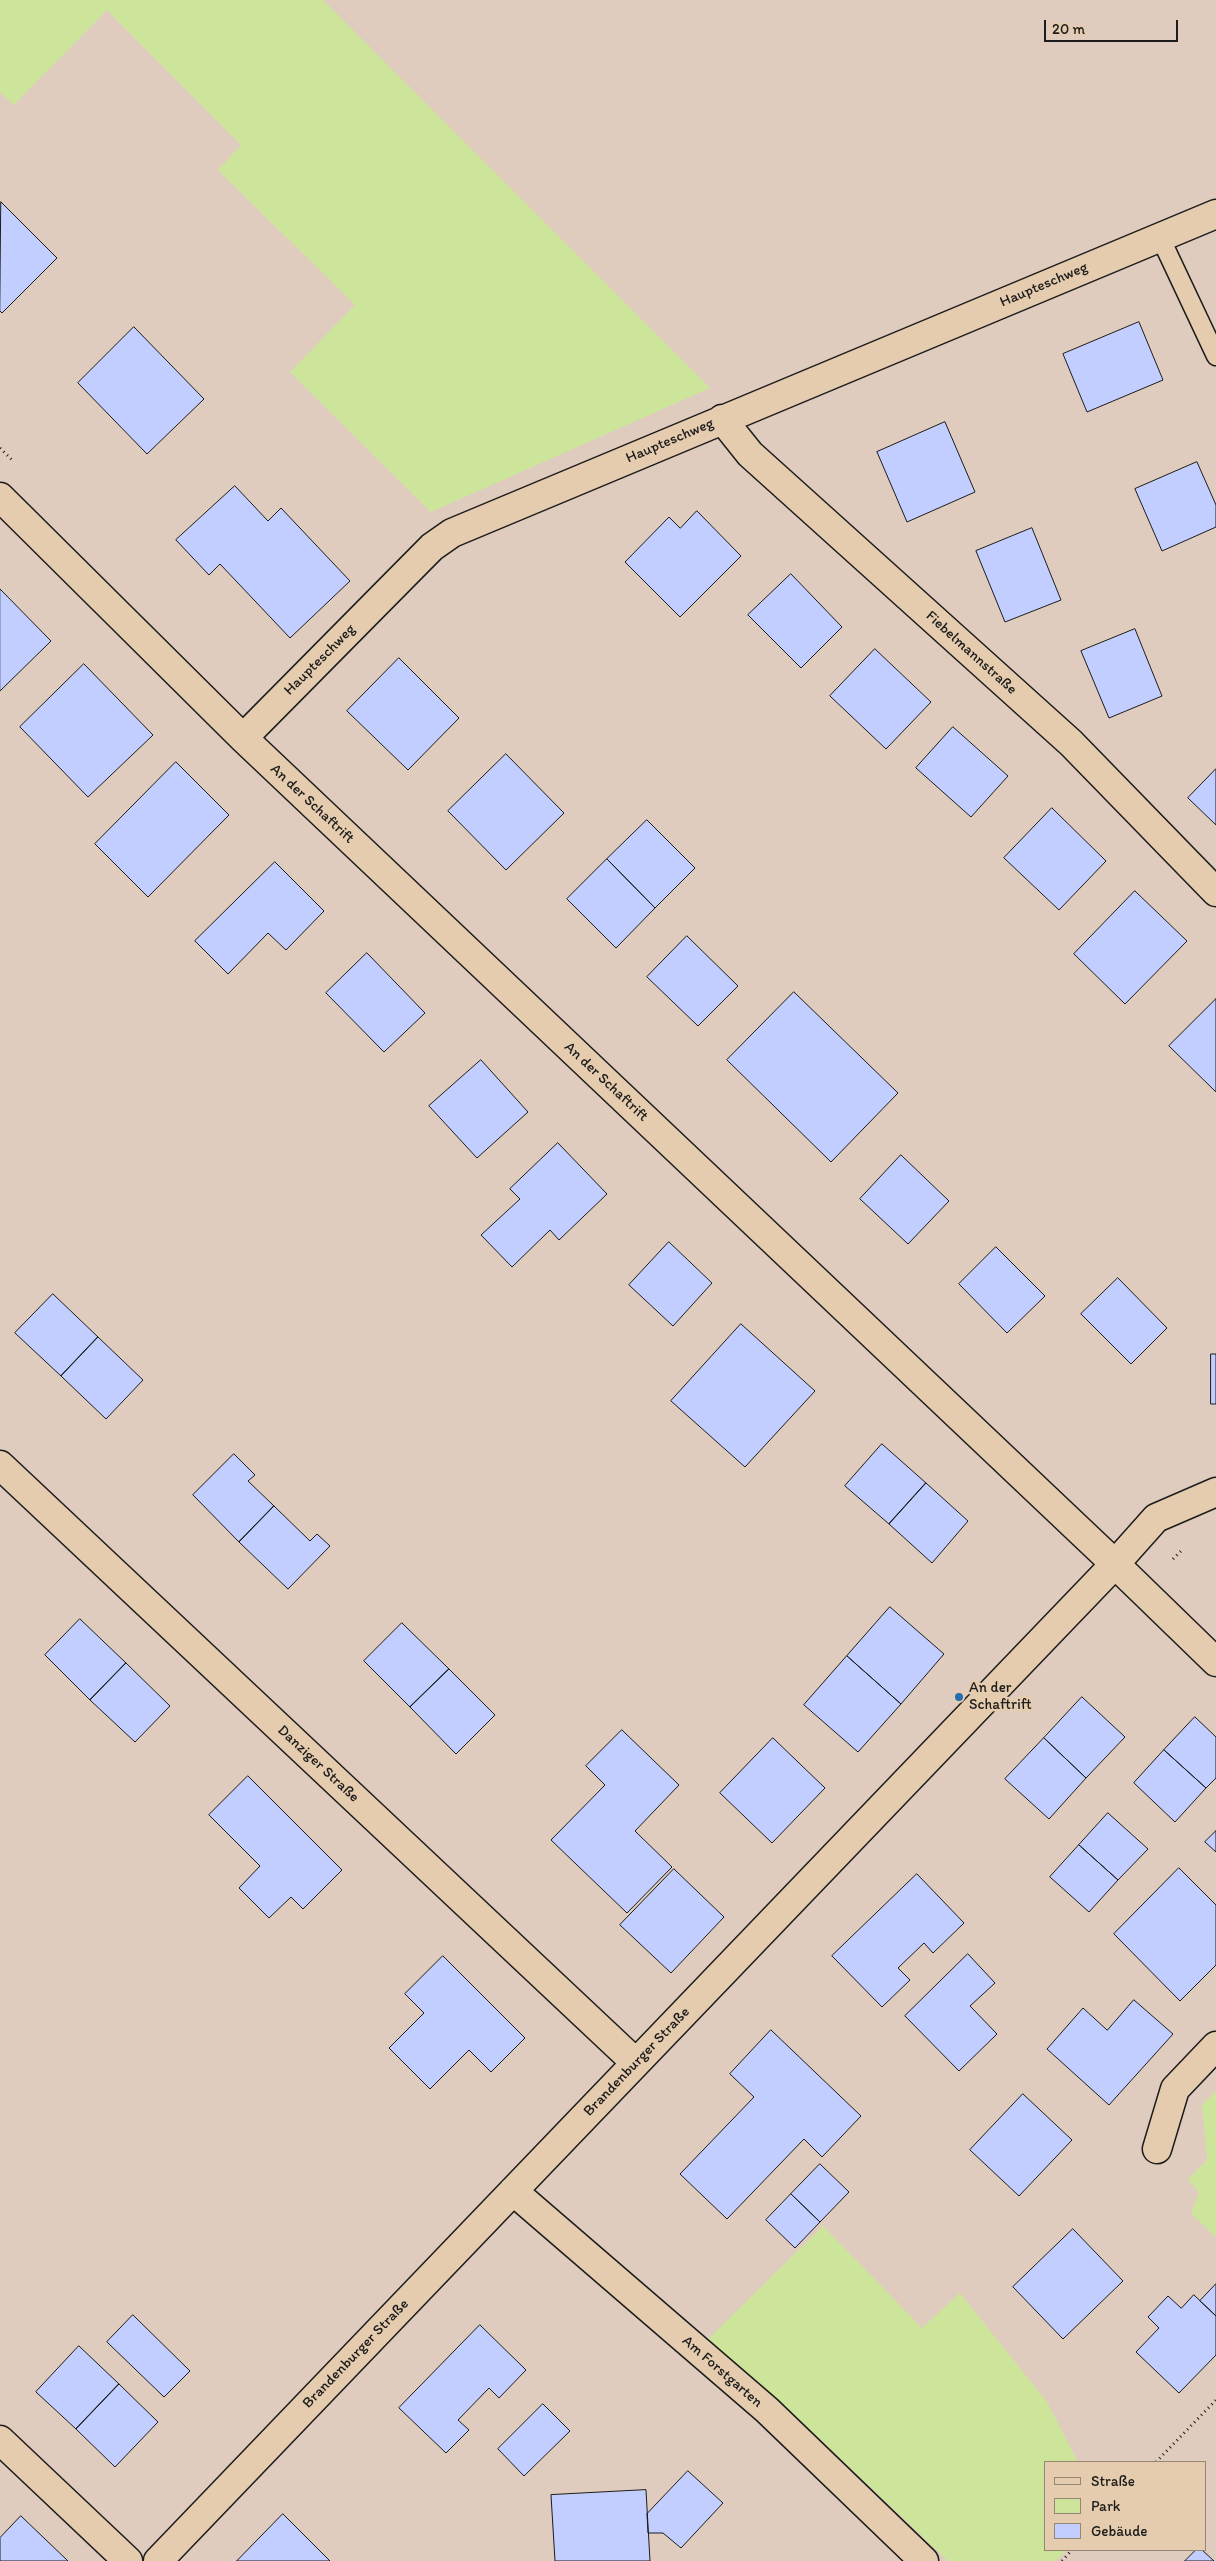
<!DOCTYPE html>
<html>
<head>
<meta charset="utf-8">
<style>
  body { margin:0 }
  #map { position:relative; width:1216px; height:2561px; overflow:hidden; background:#dfccbe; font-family:Itim,sans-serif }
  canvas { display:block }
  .legend { position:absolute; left:1044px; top:2461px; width:162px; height:90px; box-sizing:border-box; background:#e6ccae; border:1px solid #958674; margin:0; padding:6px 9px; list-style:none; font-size:15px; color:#1c1c1c }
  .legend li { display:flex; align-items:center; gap:10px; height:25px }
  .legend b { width:25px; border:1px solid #958674 }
  .scale { position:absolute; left:1044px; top:20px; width:134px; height:22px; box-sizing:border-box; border:2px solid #1c1c1c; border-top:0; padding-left:6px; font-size:15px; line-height:18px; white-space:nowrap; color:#1c1c1c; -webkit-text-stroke:4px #e6ccae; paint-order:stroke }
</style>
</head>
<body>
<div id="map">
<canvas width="1216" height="2561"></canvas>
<ul class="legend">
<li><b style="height:6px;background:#e6ccae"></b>Straße</li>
<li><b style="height:14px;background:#cce59b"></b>Park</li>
<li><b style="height:14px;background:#c1ceff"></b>Gebäude</li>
</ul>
<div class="scale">20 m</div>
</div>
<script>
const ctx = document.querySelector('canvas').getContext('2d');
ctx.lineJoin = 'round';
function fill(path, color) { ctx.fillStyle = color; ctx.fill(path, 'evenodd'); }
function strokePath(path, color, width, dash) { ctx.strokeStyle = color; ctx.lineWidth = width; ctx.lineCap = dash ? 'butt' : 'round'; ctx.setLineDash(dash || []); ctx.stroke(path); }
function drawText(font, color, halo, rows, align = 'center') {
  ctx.font = font + ' Itim,sans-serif'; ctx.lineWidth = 5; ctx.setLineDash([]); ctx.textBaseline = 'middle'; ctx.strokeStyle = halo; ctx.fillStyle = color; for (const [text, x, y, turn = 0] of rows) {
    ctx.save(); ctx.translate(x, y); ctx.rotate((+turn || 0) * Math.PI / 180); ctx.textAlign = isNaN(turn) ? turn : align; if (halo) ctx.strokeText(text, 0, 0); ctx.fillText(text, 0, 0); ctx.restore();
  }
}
fill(new Path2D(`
  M0 0H323L710 388 431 512 290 372 355 305 218 170 241 145 107 10 14 105 0 92Z
  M1216 2091V2237L1191 2214 1199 2193 1188 2179 1207 2160 1202 2105Z
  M823 2226 922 2328 960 2293 1047 2402 1078 2462H1045V2550H1067L1056 2561H948L809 2429 708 2339Z`), '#cce59b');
const building = new Path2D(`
  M1 202 57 258 2 313 0 311Z
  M1139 322 1163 380 1087 412 1063 354Z
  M134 327 204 399 147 454 78 383Z
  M945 422 975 492 907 522 877 452Z
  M1197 462 1216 505V527L1162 551 1135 489Z
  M235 486 268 521 281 508 350 581 290 638 220 564 209 575 176 540Z
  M697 511 741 556 680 617 625 562 669 517 680 528Z
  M1032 528 1061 600 1005 622 976 551Z
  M791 574 842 627 801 668 748 615Z
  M0 589 51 641 0 691Z
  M1135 629 1162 696 1109 718 1081 651Z
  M875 649 931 702 886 749 830 696Z
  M399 658 459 718 408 770 347 711Z
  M84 664 153 735 88 797 20 727Z
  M953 727 1008 776 971 817 916 768Z
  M506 754 564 813 506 870 448 811Z
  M176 762 229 815 148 897 95 844Z
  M1216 769V825L1188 798Z
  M1052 808 1106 861 1059 910 1004 858Z
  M647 820 695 868 655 908 607 859Z
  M607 859 655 908 616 948 567 899Z
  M275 862 324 911 286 950 268 933 228 974 195 941Z
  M1135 891 1187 941 1125 1004 1074 954Z
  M687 936 738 986 698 1026 647 977Z
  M367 953 425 1013 384 1052 326 993Z
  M794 992 898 1093 831 1162 727 1060Z
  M1216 999V1092L1169 1046Z
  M481 1060 528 1112 477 1158 429 1106Z
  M558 1143 607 1194 559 1240 550 1230 512 1267 481 1235 520 1199 510 1189Z
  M901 1155 949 1201 908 1244 860 1199Z
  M669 1242 712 1283 673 1326 629 1285Z
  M996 1247 1045 1296 1007 1333 959 1284Z
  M1118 1278 1167 1328 1131 1364 1081 1314Z
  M53 1294 98 1337 61 1376 15 1333Z
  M741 1324 815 1391 745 1467 671 1401Z
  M98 1337 143 1380 106 1419 61 1376Z
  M1211 1354H1216V1404H1211Z
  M882 1444 926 1483 889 1524 845 1486Z
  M234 1454 255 1475 248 1481 274 1506 239 1542 193 1495Z
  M926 1483 968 1521 932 1563 889 1524Z
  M274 1506 310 1541 317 1534 330 1546 288 1589 239 1542Z
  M890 1607 944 1654 901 1704 847 1656Z
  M80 1619 126 1663 90 1700 45 1655Z
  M402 1623 449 1669 410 1707 364 1661Z
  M847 1656 901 1704 858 1752 804 1705Z
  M126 1663 170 1706 135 1742 90 1700Z
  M449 1669 495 1715 456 1754 410 1707Z
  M1082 1697 1125 1737 1086 1778 1044 1738Z
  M1195 1717 1216 1737V1778L1206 1788 1164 1750Z
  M622 1730 679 1785 635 1831 672 1867 627 1913 551 1840 605 1785 586 1766Z
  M773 1738 825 1788 772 1843 720 1793Z
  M1044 1738 1086 1778 1049 1819 1005 1779Z
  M1164 1750 1206 1788 1175 1822 1134 1783Z
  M248 1776 342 1870 303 1909 291 1897 269 1918 239 1888 260 1866 209 1815Z
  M1108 1813 1148 1849 1118 1880 1079 1845Z
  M1216 1831V1852L1205 1842Z
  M1079 1845 1118 1880 1089 1912 1050 1877Z
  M1179 1868 1216 1905V1965L1180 2001 1114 1934Z
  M674 1869 724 1917 671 1973 620 1925Z
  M917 1874 964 1923 933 1953 924 1943 898 1968 910 1980 882 2007 832 1956Z
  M968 1954 995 1983 970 2006 997 2034 959 2071 905 2016Z
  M443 1956 525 2038 491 2072 469 2050 430 2089 389 2048 424 2013 405 1994Z
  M1134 2000 1173 2034 1109 2105 1047 2049 1083 2008 1107 2030Z
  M771 2030 861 2116 822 2157 804 2139 727 2219 680 2174 754 2097 730 2074Z
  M1023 2094 1072 2140 1019 2196 970 2150Z
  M820 2164 849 2192 820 2222 791 2194Z
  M791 2194 820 2222 795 2248 766 2220Z
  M1073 2229 1123 2281 1063 2339 1013 2287Z
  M1216 2284V2316L1200 2301Z
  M1194 2295 1216 2316V2355L1179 2393 1136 2352 1159 2328 1148 2317 1168 2296 1181 2308Z
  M133 2315 190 2371 164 2397 107 2342Z
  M480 2325 526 2370 499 2398 489 2388 458 2420 469 2430 446 2453 399 2408Z
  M79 2346 119 2384 76 2429 36 2392Z
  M119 2384 158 2422 115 2467 76 2429Z
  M543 2404 570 2431 524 2476 498 2449Z
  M688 2471 723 2503 681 2548 663 2533H648L647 2514Z
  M646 2490 650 2561H555L551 2495Z
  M283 2514 330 2561H237Z
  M21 2516 68 2561H0V2538Z
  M1196 2550H1202L1214 2561H1185Z`);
fill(building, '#c1ceff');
strokePath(building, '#1c1c1c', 1);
const lane = new Path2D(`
  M1160 237 1216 356`);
const street = new Path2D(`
  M722 419 750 454 1071 743 1216 892
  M0 497 243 738 1115 1564 1216 1662
  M243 738 432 547 452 533 1216 214
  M0 1465 636 2063
  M1157 2149 1175 2089 1216 2046
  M513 2191 767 2410 924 2561
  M0 2440 128 2561
  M158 2561 1115 1564 1156 1518 1216 1492`);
strokePath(lane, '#1c1c1c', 21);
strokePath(street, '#1c1c1c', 31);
strokePath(new Path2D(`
  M0 448 14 462
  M1173 1559 1183 1549
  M1156 2462 1216 2400
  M1062 2561 1072 2550`), '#1c1c1c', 3, [1, 4]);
strokePath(lane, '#e6ccae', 18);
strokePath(street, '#e6ccae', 28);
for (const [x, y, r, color] of [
  [959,1697,5,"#1f6fb2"]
]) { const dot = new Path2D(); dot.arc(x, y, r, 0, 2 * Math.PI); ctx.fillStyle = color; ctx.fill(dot); strokePath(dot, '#e6ccae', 2); }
drawText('15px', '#1c1c1c', '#e6ccae', [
  ["Haupteschweg",1044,285,-23],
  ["Haupteschweg",670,441,-23],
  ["Fiebelmannstraße",971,653,42],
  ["Haupteschweg",320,660,-45],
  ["An der Schaftrift",312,804,43],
  ["An der Schaftrift",606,1082,43],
  ["Danziger Straße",318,1764,43],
  ["Brandenburger Straße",637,2062,-46],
  ["Brandenburger Straße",356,2354,-46],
  ["Am Forstgarten",722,2372,41]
]);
drawText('15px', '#1c1c1c', '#e6ccae', [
  ["An der",969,1688],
  ["Schaftrift",969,1705]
], 'left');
</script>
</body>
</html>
